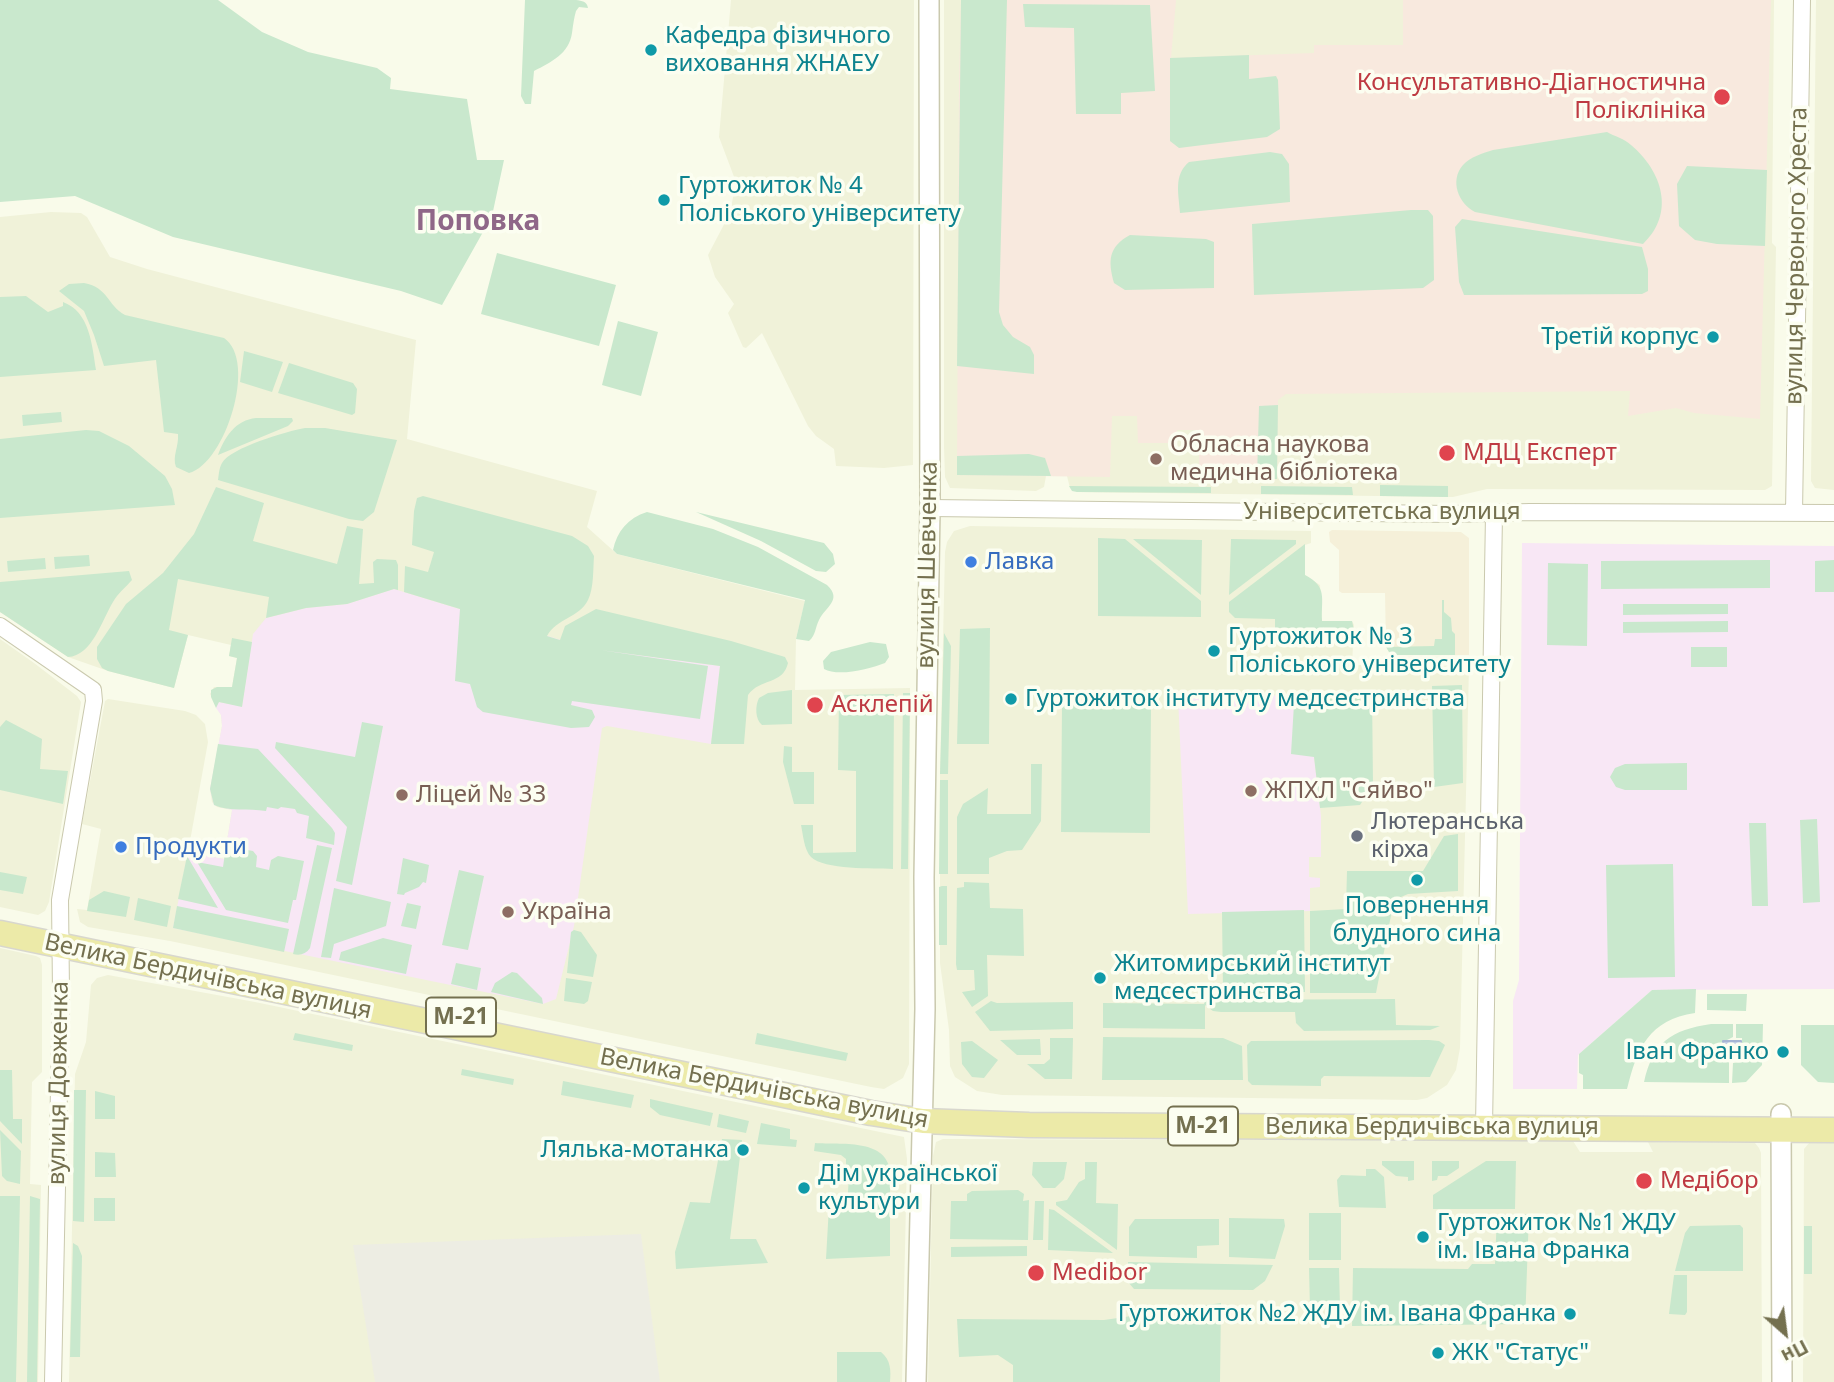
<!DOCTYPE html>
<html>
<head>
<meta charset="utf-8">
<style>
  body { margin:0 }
  #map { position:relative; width:1834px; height:1382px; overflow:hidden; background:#f9fbea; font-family:"Noto Sans",sans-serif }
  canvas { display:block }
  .north { position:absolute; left:1750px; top:1298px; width:70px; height:70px; -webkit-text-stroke:5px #fcfef1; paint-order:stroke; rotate:152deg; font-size:19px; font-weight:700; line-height:28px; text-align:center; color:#74704f }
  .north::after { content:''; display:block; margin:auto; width:24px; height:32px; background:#74704f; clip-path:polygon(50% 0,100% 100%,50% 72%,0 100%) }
</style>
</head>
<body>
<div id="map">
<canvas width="1834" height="1382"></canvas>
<div class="north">Пн</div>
</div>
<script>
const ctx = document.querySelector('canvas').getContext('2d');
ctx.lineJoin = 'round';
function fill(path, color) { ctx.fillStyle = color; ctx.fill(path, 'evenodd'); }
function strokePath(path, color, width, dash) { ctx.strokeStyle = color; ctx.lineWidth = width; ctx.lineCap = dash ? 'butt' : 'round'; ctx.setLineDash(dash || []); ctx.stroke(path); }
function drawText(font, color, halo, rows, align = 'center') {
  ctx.font = font + ' "Noto Sans",sans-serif'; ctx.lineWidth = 7; ctx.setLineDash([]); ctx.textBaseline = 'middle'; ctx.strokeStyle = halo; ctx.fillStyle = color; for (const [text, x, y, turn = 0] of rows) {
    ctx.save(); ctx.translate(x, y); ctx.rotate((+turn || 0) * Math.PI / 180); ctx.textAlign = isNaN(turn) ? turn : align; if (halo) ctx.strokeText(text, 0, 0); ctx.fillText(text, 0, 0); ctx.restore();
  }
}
fill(new Path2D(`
  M731 0H914L913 465 884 468 836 466 834 449 816 436 808 426 762 333 746 348 743 347 728 313 734 304 715 277 708 255 730 213 736 182 719 137Z
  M944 0H1774L1772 243 1776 247 1772 486 1765 490 1487 489 1453 497 1077 492 1070 488 1067 476H1046L1044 487 1036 491 950 488 945 477 944 447Z
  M1816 0H1834V490L1815 488 1811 481Z
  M51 212 81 213 87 217 110 257 147 269 416 340 407 439 597 491 587 527 617 554 805 601 796 639 795 690 910 688 909 1064 903 1078 884 1089 871 1087 170 941 88 927 80 922 77 909 87 910 101 829 82 824 105 701 108 699 185 711 196 715 205 724 208 742 188 852 224 859 232 810 217 807 212 802 210 789 222 726 221 715 210 694 214 687H232L237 658 229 656 231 645 188 635 174 688 108 671 68 657 0 612V217Z
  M970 526 1311 531V543L1305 545V575L1320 585 1322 621H1352L1354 625 1352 665 1469 666 1460 1048 1456 1070 1447 1085 1427 1098 1417 1100 1002 1095 977 1091 955 1077 950 1066 949 1030 940 963V774L945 552 947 542 954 531Z
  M0 639 34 663 77 696 81 702 49 902 45 911 38 915 0 907Z
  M0 948 36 956 40 958 42 965V1072L32 1082 30 1184 41 1185 38 1382H0Z
  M108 975 255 1002 904 1137 907 1159 902 1382H69L75 1074 86 1042 91 985 97 978Z
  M943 1139 1573 1141 1580 1152H1653L1648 1142 1755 1143 1759 1148 1761 1153 1762 1382H928L933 1156 936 1142Z
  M1809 1143H1834V1382H1803L1804 1149Z`), '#f0f2d9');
fill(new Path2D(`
  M1332 530 1461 532 1469 538V655H1394L1389 652 1386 647 1385 593H1342L1339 591V550L1330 542 1329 532Z`), '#f5f0d9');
fill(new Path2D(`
  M641 1234 660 1382H375L353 1245Z`), '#edede3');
fill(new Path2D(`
  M1522 543 1834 546V989L1652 990 1578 1055 1577 1089H1513V1001L1519 980Z
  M394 589 587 648 720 666 711 744 607 726 602 728 574 926 556 999 543 1004 173 928 188 852 224 859 232 810 214 805 210 789 222 726 221 715 216 708 218 702 242 706 253 634 266 618 306 608 347 604Z
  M1295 695 1294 704 1314 756 1321 816V857H1309V877L1320 878V887L1310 888V911L1188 914 1178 697Z`), '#f8e7f5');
fill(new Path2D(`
  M961 0H1176L1171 58 1314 53V45H1403V0H1771L1760 419 1694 413 1676 408 1628 416 1630 391 1286 394 1278 400 1277 479 1199 478V443L1196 442V430H1177V443H1138L1137 416H1112L1110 477 957 475 959 82Z`), '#f8e9de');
fill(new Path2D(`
  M0 0H218L262 32 308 52 377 68 391 78 390 89 467 99 477 160H504L492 216 442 305 401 291 173 237 75 196 0 202Z
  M525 0H576C582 1 587 1 588 8L579 7 576 11C574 18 573 25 572 33 569 54 551 62 534 71L531 104H525L521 96Z
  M961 0H1007L999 312 1003 325 1013 337 1030 347 1034 355V374L957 366Z
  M1023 4 1150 5 1155 91 1121 93V114H1076L1074 28 1025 27Z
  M1249 55V79L1276 76 1278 80 1280 129 1267 137 1179 148 1170 141V58Z
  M1607 132C1614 136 1625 139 1631 145 1662 171 1676 213 1643 244L1475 212C1459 204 1449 181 1463 165 1470 157 1483 153 1493 150Z
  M1270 152 1282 154 1289 164 1290 202 1180 213C1179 195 1173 175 1189 162Z
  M1687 166 1767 170 1765 246 1717 244 1695 240 1679 226 1677 184Z
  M1411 210H1428L1433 216 1434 280 1423 288 1254 295 1252 224Z
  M1462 219 1642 247 1648 269V291L1642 294 1464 295 1459 282 1455 227Z
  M1130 235 1206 239 1214 242V288L1125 290 1114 283C1108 261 1108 247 1130 235Z
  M497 253 616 285 599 346 481 314Z
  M84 283C109 288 106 304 125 315L224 338C258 361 225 464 189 473L176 467C172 456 179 447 178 434L164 432 156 360 104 366 94 335 84 311 59 291 69 284Z
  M26 296 48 312 63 306V302C90 312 92 345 96 370L0 377V297Z
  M618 321 658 332 641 396 602 385Z
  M244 351 283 362 272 392 240 382Z
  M289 363 353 383 357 389 355 413 352 415 278 393Z
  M1278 405 1277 479H1257L1259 406Z
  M61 412 62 422 23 426 22 415Z
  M256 418H292L293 421 288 426 218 455C225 436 236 420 256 418Z
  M305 428H325L397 440 374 512 363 521 349 519 218 480C219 474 219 468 222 463 230 448 287 431 305 428Z
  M86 430 99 431 129 446 165 476 172 489 175 505 0 518V439Z
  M1029 454 1045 458 1051 476 957 475V456Z
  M1380 485 1448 486V497L1380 496Z
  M1069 486 1211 487V493L1077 492 1072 491Z
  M1261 486 1352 487 1353 495 1261 494Z
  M216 487 264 503 253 541 337 564 347 526 363 529 359 584 374 583 373 562 377 559 396 560 398 565V590L394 589 347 604 306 608 266 618 269 597 178 579 169 630 188 635 174 688 108 671 102 668 97 659V647L126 604 163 573 194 534Z
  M423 496 572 536 588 546 594 556C593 569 594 588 588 600 580 617 556 619 547 636L560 640 565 626 596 609 731 641 785 657 788 663C783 685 760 678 748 695L744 744H711L720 666 600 650 708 666 700 719 572 701 571 705 592 710 595 717 589 727 571 728 483 712 477 707 470 684 455 681 460 609 404 592 405 566 428 572 434 552 412 545 414 511 417 498Z
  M647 512 713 529 758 547 827 585C843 600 825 607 819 620 815 628 816 635 809 641L796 639 805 600 617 554 613 550C617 531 628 518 647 512Z
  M696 512 824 543 833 554 835 564 826 572 816 571 761 541Z
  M1098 538 1125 539 1201 601V617L1098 616Z
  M1133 539 1202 540 1201 595Z
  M1231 539 1296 540V544L1229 595Z
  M1305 544V575C1328 587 1321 598 1322 621H1352L1354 630 1275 628V619L1235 618 1229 612V602Z
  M89 555 90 566 55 569 54 557Z
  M45 558 46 569 8 572 7 561Z
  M1770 560V588L1601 589V561Z
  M1834 560V592H1815V561Z
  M1548 563 1588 564 1587 646 1547 645Z
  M129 571 132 580C126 587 118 593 113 602 102 620 92 656 68 657L0 612V582Z
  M1442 600H1444V612L1451 618 1452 631 1455 634V655H1394L1389 652 1386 647 1434 646 1435 639H1442Z
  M1623 604H1728V614L1623 615Z
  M1728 621V632L1623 633V622Z
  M990 628 989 744H957L960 629Z
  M944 633 951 646 948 774H940Z
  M232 638 252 642 242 707 219 702 216 708 211 697V690L217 687H232L237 658 229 656Z
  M870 642 886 644 889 657 885 663C870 669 838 677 824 669L823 661 831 652Z
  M1691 647H1727V667H1691Z
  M1462 685 1463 783 1434 787 1432 686Z
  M792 690V724L762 725C755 719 755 706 759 698L768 693Z
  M1372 690 1373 785 1360 805 1320 808 1314 757 1291 754 1294 704 1352 695Z
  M903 693H910L908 869H901Z
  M894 694 893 869C874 868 824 870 811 857 804 850 803 834 801 825H813V853L856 852V771L838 770 839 695Z
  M1062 704 1151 705 1150 833 1061 832Z
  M6 720 42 739 40 769 68 771 63 804 0 790V727Z
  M362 722 383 726 352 885 336 881 347 827 275 748 276 742 355 757Z
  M218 744 258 749 332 828 335 833 334 845 306 838 309 816 297 813 295 809 281 807 278 809 267 807 266 811C248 808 230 812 214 805L210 789Z
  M784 746 792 747V772H814V804H794L783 762Z
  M1687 763V790H1625L1616 787 1610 777 1615 768 1625 764Z
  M1031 764H1042L1041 821 1022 850 1007 851 989 858V874H957V817L963 804 988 788 987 814H1031Z
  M940 780H948V874H939Z
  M1817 819 1820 902 1803 903 1800 820Z
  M1749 823H1766L1768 906H1752Z
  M1458 834V891L1408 894 1394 900 1376 993H1310V911L1346 909 1347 871H1423L1444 836Z
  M317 845 332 848 310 948C306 954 300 956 293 954Z
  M226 846 253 851 257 856 256 867 269 870 271 860 278 856 304 861 296 900H293L288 923 226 910 197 862 223 867Z
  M187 856 218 908 178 899Z
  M403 858 429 865 426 883 423 882 419 887 405 893 404 895 397 894Z
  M1673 864 1675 977 1608 978 1606 865Z
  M459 870 484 876 468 950 442 945Z
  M0 872 27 877 23 894 0 890Z
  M964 882 989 883 990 908 1023 909 1024 956 987 955 988 996 972 1007 962 992 975 990 974 970H957L956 964 957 888 964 887Z
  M942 886H947V945H939V887Z
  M334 888 391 902 386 926 334 944 331 958 321 957Z
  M104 891 130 897 126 917 87 911 89 900Z
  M138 898 171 906 167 927 134 920Z
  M407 903 421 906 416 929 401 926Z
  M177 906 289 929 284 952 173 928Z
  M1304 910 1305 992 1223 993 1222 912Z
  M574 930 581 932 597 955 593 977 567 973 571 932Z
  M383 938 412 945 406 974 339 960 341 952Z
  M456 963 481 968 477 990 451 984Z
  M512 972 517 973 542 998 543 1004 491 992 495 983Z
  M566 978 592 982 588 1001 584 1004 564 1001Z
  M1696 989 1695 1013C1649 1020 1637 1048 1627 1089H1583V1075L1579 1073V1054L1652 990Z
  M1707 994H1747L1746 1011 1707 1010Z
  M1395 999 1396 1025 1440 1026 1430 1030 1304 1031 1296 1023 1295 1012H1221L1213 1011 1205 1005V1029L1103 1028V1003L1204 1004 1205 1000Z
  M991 1001 997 1003 1073 1002V1029L990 1031 975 1012Z
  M1711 1024H1733V1037L1723 1042V1059L1729 1060V1083L1644 1082C1653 1042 1671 1030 1711 1024Z
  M1736 1024H1763L1762 1065 1746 1082 1732 1083 1733 1063 1742 1062V1038H1736Z
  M1801 1025H1834V1083L1818 1082 1801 1065Z
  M295 1033 353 1045 352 1051 293 1040Z
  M757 1033 848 1053 846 1061 755 1044Z
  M1103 1037 1223 1038 1242 1046 1243 1080H1102Z
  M1050 1038H1073L1072 1079H1045L1027 1064H1044L1050 1059Z
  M1040 1039 1041 1055H1017L1000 1040Z
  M1429 1040 1439 1041 1445 1045 1430 1077 1324 1076 1321 1079V1086L1252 1085 1248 1081 1247 1045 1251 1041Z
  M972 1041 998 1060 984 1078 972 1077 962 1064 961 1042Z
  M462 1069 514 1079 513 1085 461 1075Z
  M0 1070H12L13 1119H22V1144L0 1121Z
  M563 1081 634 1095 631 1108 561 1095Z
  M74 1090H86L84 1222 73 1221Z
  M95 1091 115 1096V1119H95Z
  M650 1099 713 1113 710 1126 660 1115 650 1107Z
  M719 1114 749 1121 746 1133 717 1127Z
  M761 1123 790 1129V1139L797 1140 796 1147 757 1144Z
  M0 1130 21 1151 20 1184 7 1181 2 1176Z
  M722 1139 742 1140 730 1239H756L768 1263 676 1269 675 1252 690 1202 710 1203Z
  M815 1143C840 1145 886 1138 890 1171V1256L826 1259 829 1206 847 1207 849 1176 846 1172V1159L841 1155 814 1151Z
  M95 1152 115 1153 116 1177H95Z
  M1382 1161H1414V1180L1408 1181V1177L1396 1176 1382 1165Z
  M1432 1161H1459V1168L1447 1176H1438L1437 1180 1432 1181Z
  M1486 1161H1516L1515 1209H1433V1195Z
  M1033 1162H1067L1064 1179 1055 1188H1043L1032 1175Z
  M1085 1162H1097L1096 1203 1118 1204 1117 1250 1056 1205V1202L1067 1200 1079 1182 1085 1179Z
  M1366 1169H1375L1384 1177 1386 1208 1339 1207 1337 1180 1341 1175 1366 1176Z
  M1018 1190 1024 1194 1023 1201 1029 1200 1028 1240 950 1239 951 1201H967V1194L972 1191Z
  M0 1196H20L16 1382H0Z
  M30 1196 40 1199 37 1382H27Z
  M94 1198H115V1221H94Z
  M1035 1201H1044L1043 1240H1033Z
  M1049 1209 1054 1210 1113 1253 1048 1250Z
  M1309 1213H1341V1260H1309Z
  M1497 1214H1529L1525 1324 1352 1326 1353 1268 1468 1269 1472 1264H1495Z
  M1229 1218 1284 1219 1285 1226 1275 1259 1229 1257Z
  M1135 1219H1219V1245L1197 1246V1258L1129 1256V1227Z
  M1740 1225 1743 1228V1271H1675L1685 1233 1690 1226Z
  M1804 1226H1812V1274H1804Z
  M73 1243 78 1246 82 1256 80 1357H70Z
  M1027 1246V1256L951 1257V1247Z
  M1128 1262 1273 1265 1265 1281 1253 1290 1134 1289 1129 1283Z
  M1309 1268H1339L1340 1308 1310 1309Z
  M1674 1275H1687V1312L1685 1315 1669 1314Z
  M1221 1303 1220 1382H1013V1365L998 1355 959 1357 957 1319 1104 1320Z
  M837 1352H881C891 1360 891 1371 890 1382H837Z`), '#c9e8cd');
const water = new Path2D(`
  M1723 1041H1741V1059L1723 1060Z`);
fill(water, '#c0cbe3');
strokePath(water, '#a7b5d4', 2);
const minor = new Path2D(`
  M930 508 1452 514 1530 512 1834 513
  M1794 513 1802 0
  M0 626 93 690 94 701 60 900 61 992 53 1382
  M1484 1127 1494 514`);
const tertiary = new Path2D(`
  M1781 1114 1782 1382
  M916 1382 925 1009 924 877 930 508 929 0`);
const trunk = new Path2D(`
  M0 933 871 1113 923 1121 1029 1125 1834 1130`);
strokePath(minor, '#cac9ae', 18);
strokePath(tertiary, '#cac9ae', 22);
strokePath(trunk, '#d8d7ce', 27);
strokePath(minor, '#fff', 16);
strokePath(tertiary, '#fff', 19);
strokePath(trunk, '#eceaa8', 24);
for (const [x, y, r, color] of [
  [651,50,7,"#0f9aa8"],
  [1722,97,9,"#e0444e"],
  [664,200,7,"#0f9aa8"],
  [1713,337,7,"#0f9aa8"],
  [1447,453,9,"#e0444e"],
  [1156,459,7,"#8d6e63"],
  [971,562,7,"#3f7fe0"],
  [1214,651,7,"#0f9aa8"],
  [1011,699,7,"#0f9aa8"],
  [815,705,9,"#e0444e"],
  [1251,791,7,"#8d6e63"],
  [402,795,7,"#8d6e63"],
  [1357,836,7,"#6b7280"],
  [121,847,7,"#3f7fe0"],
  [1417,880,7,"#0f9aa8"],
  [508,912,7,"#8d6e63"],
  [1100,978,7,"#0f9aa8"],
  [1783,1052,7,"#0f9aa8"],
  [743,1150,7,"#0f9aa8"],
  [1644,1181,9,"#e0444e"],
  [804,1188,7,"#0f9aa8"],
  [1423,1237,7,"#0f9aa8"],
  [1036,1273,9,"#e0444e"],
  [1570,1314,7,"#0f9aa8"],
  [1438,1353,7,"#0f9aa8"]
]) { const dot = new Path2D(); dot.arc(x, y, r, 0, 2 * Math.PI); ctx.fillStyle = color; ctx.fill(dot); strokePath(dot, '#fcfef1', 2.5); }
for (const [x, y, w] of [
  [461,1017,70],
  [1203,1126,70]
]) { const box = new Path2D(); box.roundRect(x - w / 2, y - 19.5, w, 39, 5); ctx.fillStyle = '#fcfef1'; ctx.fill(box); strokePath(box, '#74704f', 2); }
drawText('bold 23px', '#74704f', null, [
  ["М-21",461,1017],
  ["М-21",1203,1126]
]);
drawText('24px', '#0d838f', '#fcfef1', [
  ["Кафедра фізичного",665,36],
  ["виховання ЖНАЕУ",665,64],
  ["Гуртожиток № 4",678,186],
  ["Поліського університету",678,214],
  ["Третій корпус",1699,337,"right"],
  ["Гуртожиток № 3",1228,637],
  ["Поліського університету",1228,665],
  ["Гуртожиток інституту медсестринства",1025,699],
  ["Повернення",1417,906,"center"],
  ["блудного сина",1417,934,"center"],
  ["Житомирський інститут",1114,964],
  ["медсестринства",1114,992],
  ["Іван Франко",1769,1052,"right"],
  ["Лялька-мотанка",729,1150,"right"],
  ["Дім української",818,1174],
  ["культури",818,1202],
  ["Гуртожиток №1 ЖДУ",1437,1223],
  ["ім. Івана Франка",1437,1251],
  ["Гуртожиток №2 ЖДУ ім. Івана Франка",1556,1314,"right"],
  ["ЖК \"Статус\"",1452,1353]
], 'left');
drawText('24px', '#be3a42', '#fcfef1', [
  ["Консультативно-Діагностична",1706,83,"right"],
  ["Поліклініка",1706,111,"right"],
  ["МДЦ Експерт",1463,453],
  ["Асклепій",831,705],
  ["Медібор",1660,1181],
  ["Medibor",1052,1273]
], 'left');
drawText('24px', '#74704f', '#fcfef1', [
  ["вулиця Червоного Хреста",1797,256,-89],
  ["Університетська вулиця",1382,512],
  ["вулиця Шевченка",928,565,-89],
  ["Велика Бердичівська вулиця",208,977,12],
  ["вулиця Довженка",59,1083,-89],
  ["Велика Бердичівська вулиця",764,1089,11],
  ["Велика Бердичівська вулиця",1432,1127]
]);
drawText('24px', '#785e54', '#fcfef1', [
  ["Обласна наукова",1170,445],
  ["медична бібліотека",1170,473],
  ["ЖПХЛ \"Сяйво\"",1265,791],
  ["Ліцей № 33",416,795],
  ["Україна",522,912]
], 'left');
drawText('24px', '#366cbe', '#fcfef1', [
  ["Лавка",985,562],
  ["Продукти",135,847]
], 'left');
drawText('24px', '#5b616d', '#fcfef1', [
  ["Лютеранська",1371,822],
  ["кірха",1371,850]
], 'left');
drawText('bold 28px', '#8f6788', '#fcfef1', [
  ["Поповка",478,222]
]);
</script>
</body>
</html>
